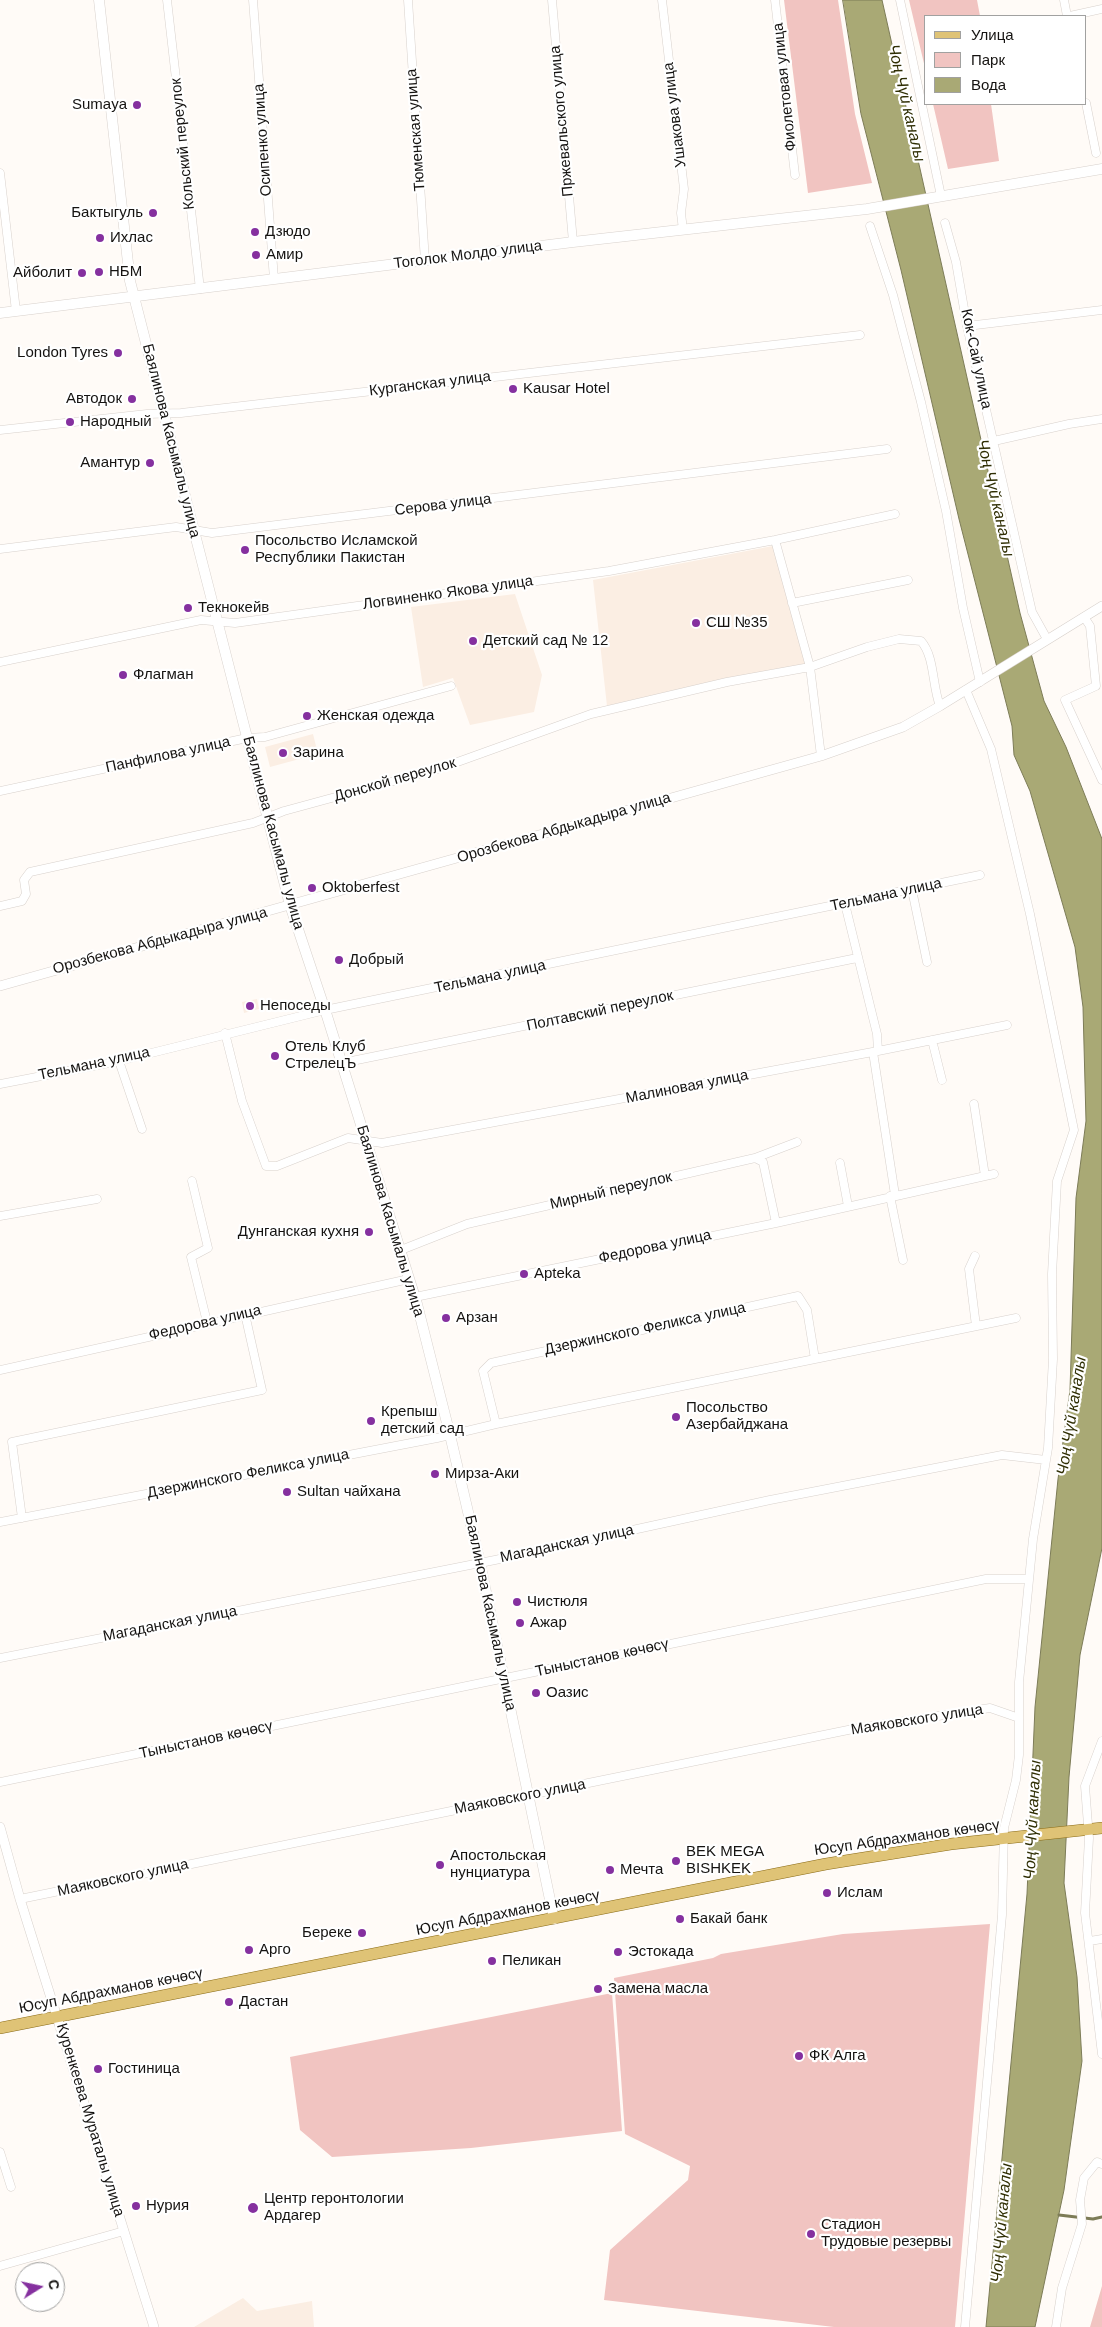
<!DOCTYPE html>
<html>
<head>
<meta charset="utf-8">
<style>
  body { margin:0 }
  #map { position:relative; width:1102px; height:2327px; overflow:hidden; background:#fffbf7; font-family:Helvetica,sans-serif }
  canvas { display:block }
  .legend { position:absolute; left:924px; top:15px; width:162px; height:90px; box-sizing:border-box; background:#fff; border:1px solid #a1a1a0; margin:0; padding:6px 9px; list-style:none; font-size:15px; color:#151311 }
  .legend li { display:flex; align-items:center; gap:10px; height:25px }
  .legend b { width:25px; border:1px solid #a1a1a0 }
  .north { position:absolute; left:15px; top:2262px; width:50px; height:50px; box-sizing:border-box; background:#fff; border:1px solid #a1a1a0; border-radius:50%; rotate:80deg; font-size:14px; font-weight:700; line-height:20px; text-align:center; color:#151311 }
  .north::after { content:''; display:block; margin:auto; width:18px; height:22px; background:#85309f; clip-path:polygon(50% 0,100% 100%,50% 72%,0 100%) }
</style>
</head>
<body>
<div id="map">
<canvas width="1102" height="2327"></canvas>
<ul class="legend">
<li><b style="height:6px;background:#dfc376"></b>Улица</li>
<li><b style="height:14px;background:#f1c4c1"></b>Парк</li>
<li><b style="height:14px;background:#a9a975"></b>Вода</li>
</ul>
<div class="north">С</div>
</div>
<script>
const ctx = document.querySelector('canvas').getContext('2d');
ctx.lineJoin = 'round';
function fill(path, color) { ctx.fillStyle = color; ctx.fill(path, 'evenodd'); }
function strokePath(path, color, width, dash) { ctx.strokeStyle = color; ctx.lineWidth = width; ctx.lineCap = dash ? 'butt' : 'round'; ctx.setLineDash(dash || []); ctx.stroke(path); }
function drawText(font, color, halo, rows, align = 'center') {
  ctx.font = font + ' Helvetica,sans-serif'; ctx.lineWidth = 4.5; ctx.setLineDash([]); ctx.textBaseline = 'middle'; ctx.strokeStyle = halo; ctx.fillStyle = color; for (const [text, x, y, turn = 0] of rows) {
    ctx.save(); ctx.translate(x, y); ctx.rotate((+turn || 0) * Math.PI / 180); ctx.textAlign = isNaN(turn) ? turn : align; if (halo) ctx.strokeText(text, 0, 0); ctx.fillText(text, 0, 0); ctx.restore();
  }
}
fill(new Path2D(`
  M773 546 806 666 726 679 607 706 593 580Z
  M515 594 542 675 534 712 470 725 453 678 423 687 411 607Z
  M313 734 318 754 270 767 265 747Z
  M257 999 259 1009 244 1013 242 1002Z
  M243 2298 257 2311 312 2301 314 2327H194Z`), '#fbeee3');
fill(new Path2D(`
  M784 0H838L855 114 872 183 808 193Z
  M909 0H977L980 16H926V72Z
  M933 104H991L999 161 948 169Z
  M990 1924 955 2327H834L604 2300 610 2250 688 2180 690 2166 625 2134 614 1978 713 1958 721 1954 843 1934Z
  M612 1993 622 2131 471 2148 332 2157 300 2130 290 2057Z
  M1102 2286V2327H1090Z`), '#f1c4c1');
const water = new Path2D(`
  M843 0H882L1020 613 1044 701 1066 747 1102 839V1548L1080 1655 1069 1777 1064 1883 1077 1977 1082 2061 1064 2190 1035 2327H986L1027 1894 1035 1707 1058 1479 1070 1390 1076 1198 1086 1121 1083 1007 1075 947 1030 791 1014 755 1012 726 959 519 901 270 861 114Z`);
fill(water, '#a9a975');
strokePath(water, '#7d7c57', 1);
strokePath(new Path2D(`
  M1059 2215 1093 2219 1102 2217`), '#7d7c57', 3);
const minor = new Path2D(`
  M167 0 200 289
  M253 0 274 279
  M408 0 425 261
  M552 0 573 242
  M662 0 684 189 681 213 683 230
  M775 0 795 175
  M900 0 941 196
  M1064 0 1067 16
  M1070 16 1102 9
  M1086 103 1096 153
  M0 173 16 311
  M945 223 956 262 967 326 1032 612 1047 639
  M870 226 893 295 921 402 946 511 963 608 980 682
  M967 326 1102 310
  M0 430 147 414 181 413 860 335
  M994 441 1069 424 1102 419
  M775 540 810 667 821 756
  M0 549 176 527 212 533 887 449
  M792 603 908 580
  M1084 617 1090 626 1096 686 1065 700 1102 780
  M0 662 201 620 235 623 609 571 775 540 895 514
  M0 791 247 738 265 737 451 686
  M912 890 927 962
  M845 904 877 1034 878 1051
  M0 906 22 901 26 894 24 880 30 872 253 823 284 811 438 769 591 714 727 682 810 667 867 647 899 639 921 641C935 657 932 686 940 706
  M225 1033 242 1101 266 1166H277L348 1138 382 1143 878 1051 1007 1025
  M932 1040 942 1080
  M873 1052 895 1195
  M119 1061 142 1129
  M342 1063 857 958
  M0 1084 119 1061 325 1010 980 875
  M974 1104 985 1176
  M755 1158 797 1142
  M840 1163 848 1206
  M192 1181 208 1248 191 1257 207 1322
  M890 1196 903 1260
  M0 1216 97 1199
  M401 1250 467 1224 755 1158 763 1162 776 1223
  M975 1256 969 1269 976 1326
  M415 1297 776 1223 994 1174
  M0 1370 409 1279
  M496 1424 483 1371 491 1363 798 1296 807 1310 815 1359
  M22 1518 12 1442 262 1390 245 1314
  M0 1522 437 1438 496 1424 1016 1318
  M0 1658 495 1560 770 1500 1002 1455 1046 1460
  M1102 1741 1085 1786 1089 1838 1085 1913 1102 2054
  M0 1782 986 1579H1029
  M20 1899 853 1729 990 1708 1019 1718
  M1090 1941 1102 1939
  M0 2152 11 2187
  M0 2266 124 2231
  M965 2327 1002 1915 1004 1828 1016 1780 1019 1755V1682L1033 1539 1048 1448 1053 1359 1052 1274 1057 1181 1074 1130 1030 914 991 749 966 690
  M1056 2327 1062 2288 1082 2224 1080 2200 1084 2178 1097 2162 1102 2164`);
const tertiary = new Path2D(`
  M0 986 821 756 903 727 940 706 1102 606
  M0 1827 20 1899 154 2327`);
const secondary = new Path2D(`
  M99 0 130 281 290 905 327 1016 417 1304 450 1435 480 1563 554 1919
  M0 313 573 242 867 209 1102 169`);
const primary = new Path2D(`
  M0 2028 826 1864 951 1844 1102 1828`);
strokePath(minor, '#d8d1cc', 9);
strokePath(tertiary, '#d8d1cc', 10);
strokePath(secondary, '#d8d1cc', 11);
strokePath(primary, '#8a6b17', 12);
strokePath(minor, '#fff', 8);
strokePath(tertiary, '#fff', 9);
strokePath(secondary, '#fff', 10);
strokePath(primary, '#dfc376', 11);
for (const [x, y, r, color] of [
  [137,105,5,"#85309f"],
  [153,213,5,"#85309f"],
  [255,232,5,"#85309f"],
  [100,238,5,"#85309f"],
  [256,255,5,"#85309f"],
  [99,272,5,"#85309f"],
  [82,273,5,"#85309f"],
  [118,353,5,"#85309f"],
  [513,389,5,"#85309f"],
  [132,399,5,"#85309f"],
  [70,422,5,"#85309f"],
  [150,463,5,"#85309f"],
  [245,550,5,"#85309f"],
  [188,608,5,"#85309f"],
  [696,623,5,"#85309f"],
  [473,641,5,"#85309f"],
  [123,675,5,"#85309f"],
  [307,716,5,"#85309f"],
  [283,753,5,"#85309f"],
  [312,888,5,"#85309f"],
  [339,960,5,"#85309f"],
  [250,1006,5,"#85309f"],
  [275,1056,5,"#85309f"],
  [369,1232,5,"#85309f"],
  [524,1274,5,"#85309f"],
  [446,1318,5,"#85309f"],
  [676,1417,5,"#85309f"],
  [371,1421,5,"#85309f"],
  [435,1474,5,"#85309f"],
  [287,1492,5,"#85309f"],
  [517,1602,5,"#85309f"],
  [520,1623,5,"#85309f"],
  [536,1693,5,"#85309f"],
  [676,1861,5,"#85309f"],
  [440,1865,5,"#85309f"],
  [610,1870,5,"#85309f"],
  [827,1893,5,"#85309f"],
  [680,1919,5,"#85309f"],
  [362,1933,5,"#85309f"],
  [249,1950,5,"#85309f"],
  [618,1952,5,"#85309f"],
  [492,1961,5,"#85309f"],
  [598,1989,5,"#85309f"],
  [229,2002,5,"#85309f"],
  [799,2056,5,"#85309f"],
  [98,2069,5,"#85309f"],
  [136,2206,5,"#85309f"],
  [253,2208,6,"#85309f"],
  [811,2234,5,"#85309f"]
]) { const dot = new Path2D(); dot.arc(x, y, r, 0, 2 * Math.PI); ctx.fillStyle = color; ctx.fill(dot); strokePath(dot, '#fff', 2); }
drawText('15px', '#151311', '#fff', [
  ["Фиолетовая улица",785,87,-96],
  ["Ушакова улица",675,115,-97],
  ["Пржевальского улица",562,121,-95],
  ["Тюменская улица",416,130,-94],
  ["Осипенко улица",263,140,-94],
  ["Кольский переулок",183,144,-96],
  ["Тоголок Молдо улица",468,255,-7],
  ["Кок-Сай улица",976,359,78],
  ["Курганская улица",430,384,-7],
  ["Баялинова Касымалы улица",171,441,76],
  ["Серова улица",443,505,-7],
  ["Логвиненко Якова улица",448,593,-8],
  ["Панфилова улица",168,755,-12],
  ["Донской переулок",395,780,-16],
  ["Орозбекова Абдыкадыра улица",564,828,-16],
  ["Баялинова Касымалы улица",273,833,75],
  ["Тельмана улица",886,895,-12],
  ["Орозбекова Абдыкадыра улица",160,941,-15],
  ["Тельмана улица",490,977,-12],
  ["Полтавский переулок",600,1011,-12],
  ["Тельмана улица",94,1064,-12],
  ["Малиновая улица",687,1087,-11],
  ["Мирный переулок",611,1191,-13],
  ["Баялинова Касымалы улица",390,1221,73],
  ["Федорова улица",655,1247,-12],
  ["Федорова улица",205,1323,-13],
  ["Дзержинского Феликса улица",645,1329,-12],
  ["Дзержинского Феликса улица",248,1474,-11],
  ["Магаданская улица",567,1544,-12],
  ["Баялинова Касымалы улица",490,1613,78],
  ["Магаданская улица",170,1624,-11],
  ["Тыныстанов көчөсү",602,1658,-12],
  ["Маяковского улица",917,1720,-9],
  ["Тыныстанов көчөсү",206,1740,-12],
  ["Маяковского улица",520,1797,-11],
  ["Юсуп Абдрахманов көчөсү",907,1838,-8],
  ["Маяковского улица",123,1878,-12],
  ["Юсуп Абдрахманов көчөсү",508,1913,-11],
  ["Юсуп Абдрахманов көчөсү",111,1991,-11],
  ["Куренкеева Мураталы улица",90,2120,73]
]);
drawText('15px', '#151311', '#fff', [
  ["Sumaya",127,105,"right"],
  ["Бактыгуль",143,213,"right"],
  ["Дзюдо",265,232],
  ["Ихлас",110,238],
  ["Амир",266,255],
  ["НБМ",109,272],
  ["Айболит",72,273,"right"],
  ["London Tyres",108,353,"right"],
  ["Kausar Hotel",523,389],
  ["Автодок",122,399,"right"],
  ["Народный",80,422],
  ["Амантур",140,463,"right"],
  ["Посольство Исламской",255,541],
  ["Республики Пакистан",255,558],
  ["Текнокейв",198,608],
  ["СШ №35",706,623],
  ["Детский сад № 12",483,641],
  ["Флагман",133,675],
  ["Женская одежда",317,716],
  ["Зарина",293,753],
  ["Oktoberfest",322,888],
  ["Добрый",349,960],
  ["Непоседы",260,1006],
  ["Отель Клуб",285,1047],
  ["СтрелецЪ",285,1064],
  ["Дунганская кухня",359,1232,"right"],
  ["Apteka",534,1274],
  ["Арзан",456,1318],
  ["Посольство",686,1408],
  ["Азербайджана",686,1425],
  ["Крепыш",381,1412],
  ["детский сад",381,1429],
  ["Мирза-Аки",445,1474],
  ["Sultan чайхана",297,1492],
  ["Чистюля",527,1602],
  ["Ажар",530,1623],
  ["Оазис",546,1693],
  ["BEK MEGA",686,1852],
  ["BISHKEK",686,1869],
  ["Апостольская",450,1856],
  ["нунциатура",450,1873],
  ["Мечта",620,1870],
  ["Ислам",837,1893],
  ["Бакай банк",690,1919],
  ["Береке",352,1933,"right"],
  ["Арго",259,1950],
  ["Эстокада",628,1952],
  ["Пеликан",502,1961],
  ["Замена масла",608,1989],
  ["Дастан",239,2002],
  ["ФК Алга",809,2056],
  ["Гостиница",108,2069],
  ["Центр геронтологии",264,2199],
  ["Ардагер",264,2216],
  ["Нурия",146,2206],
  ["Стадион",821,2225],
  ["Трудовые резервы",821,2242]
], 'left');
drawText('italic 16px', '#302f04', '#fff', [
  ["Чоң Чүй каналы",906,103,77],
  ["Чоң Чүй каналы",995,498,77],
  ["Чоң Чүй каналы",1072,1416,-81],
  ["Чоң Чүй каналы",1033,1820,-87],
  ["Чоң Чүй каналы",1002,2223,-85]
]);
</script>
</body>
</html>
